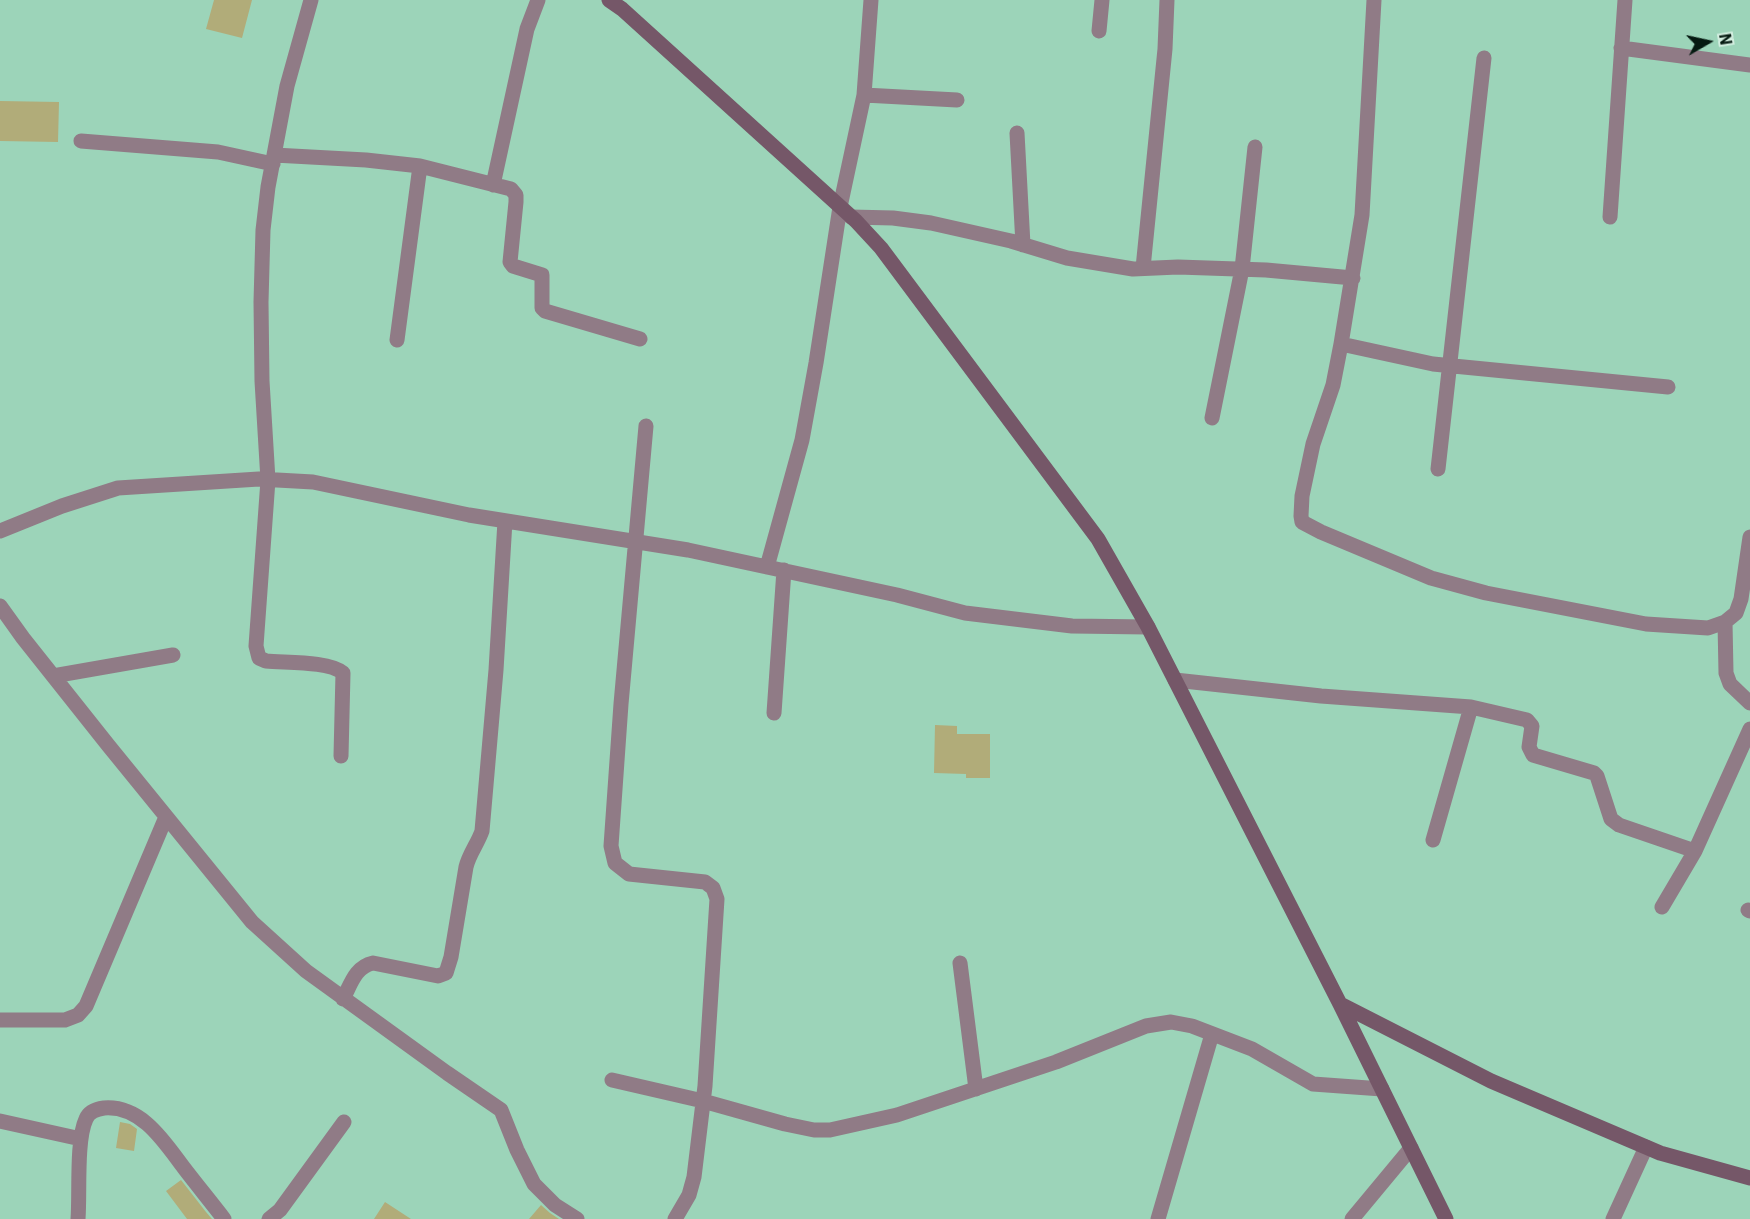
<!DOCTYPE html>
<html>
<head>
<meta charset="utf-8">
<style>
  body { margin:0 }
  #map { position:relative; width:1750px; height:1219px; overflow:hidden; background:#9cd4b9; font-family:"IBM Plex Sans",sans-serif }
  canvas { display:block }
  .north { position:absolute; left:1678px; top:12px; width:60px; height:60px; -webkit-text-stroke:4px #d2eddf; paint-order:stroke; rotate:81deg; font-size:16px; font-weight:700; line-height:24px; text-align:center; color:#051a11 }
  .north::after { content:''; display:block; margin:auto; width:21px; height:27px; background:#051a11; clip-path:polygon(50% 0,100% 100%,50% 72%,0 100%) }
</style>
</head>
<body>
<div id="map">
<canvas width="1750" height="1219"></canvas>
<div class="north">N</div>
</div>
<script>
const ctx = document.querySelector('canvas').getContext('2d');
ctx.lineJoin = 'round';
function fill(path, color) { ctx.fillStyle = color; ctx.fill(path, 'evenodd'); }
function strokePath(path, color, width, dash) { ctx.strokeStyle = color; ctx.lineWidth = width; ctx.lineCap = dash ? 'butt' : 'round'; ctx.setLineDash(dash || []); ctx.stroke(path); }
fill(new Path2D(`
  M214 0H252L242 38 206 29Z
  M0 101 59 102 58 142 0 141Z
  M935 725 957 726V734H990V778H966V774L934 773Z
  M120 1122 130 1124 137 1129 134 1151 116 1148Z
  M181 1180 206 1212 212 1219H187L166 1191Z
  M385 1202 411 1219H374Z
  M541 1205 550 1213 559 1219H529Z`), '#b1ac79');
strokePath(new Path2D(`
  M311 0 287 86 268 187 263 230 261 302 262 381 268 480 256 646 259 658 266 661C286 663 329 661 343 673L341 756
  M1374 0 1362 215 1341 344 1333 385 1313 444 1302 496 1301 516 1302 522 1321 532 1431 578 1486 593 1646 624 1708 628 1725 622 1736 613 1741 599 1750 537
  M1099 31 1102 0
  M1621 48 1750 65
  M864 95 957 100
  M1017 133 1023 245
  M81 141 218 152 273 164
  M274 155 366 160 420 166 511 189 516 195V202L510 262 513 266 542 275V308L545 311 640 339
  M493 185 527 29 538 0
  M851 217 893 218 931 223 1011 241 1067 258 1133 269 1178 267 1266 270 1353 278
  M1610 217 1625 0
  M1143 268 1165 49 1167 0
  M397 340 420 166
  M1341 344 1433 364 1668 387
  M1212 418 1242 269 1255 147
  M646 426 621 704 611 846 615 863 629 874 705 882 713 888 717 899 705 1086 694 1177 689 1195 675 1219
  M1438 469 1484 58
  M0 531 62 506 118 488 259 479 313 482 469 515 688 550 897 595 965 613 1072 626 1148 627
  M767 567 802 440 816 363 840 207 864 95 871 0
  M0 606 23 638 108 745 252 922 306 971 447 1073 501 1110 517 1150 534 1184 555 1205 577 1219
  M1725 622 1726 673 1730 684 1750 703
  M53 676 173 655
  M1175 680 1321 696 1471 707 1527 720 1532 726 1529 747 1533 755 1594 773 1597 776 1611 819 1619 825 1695 851
  M774 713 784 570
  M1433 840 1471 707
  M1662 907 1695 851 1750 729
  M1748 910 1750 911
  M960 963 976 1089
  M343 999C351 984 355 967 373 963L438 976 446 973 451 957 466 867C469 854 478 843 482 831L496 670 505 521
  M0 1020H65L78 1015 86 1006 166 817
  M612 1080 703 1101 785 1124 814 1130H830L897 1115 1056 1062 1146 1026 1171 1022 1192 1026 1252 1049 1313 1084 1382 1089
  M0 1121 81 1139
  M78 1219C80 1194 76 1140 86 1119 89 1111 97 1109 104 1108 142 1105 165 1143 184 1168 197 1185 211 1202 224 1219
  M269 1219 280 1210 344 1122
  M1158 1219 1212 1034
  M1352 1219 1411 1148
  M1613 1219 1646 1147`), '#907b86', 15);
strokePath(new Path2D(`
  M609 0 622 9 856 221 881 248 1098 539 1148 627 1340 1004 1446 1219
  M1340 1004 1491 1081 1646 1147 1660 1153 1750 1178`), '#755768', 15);
</script>
</body>
</html>
